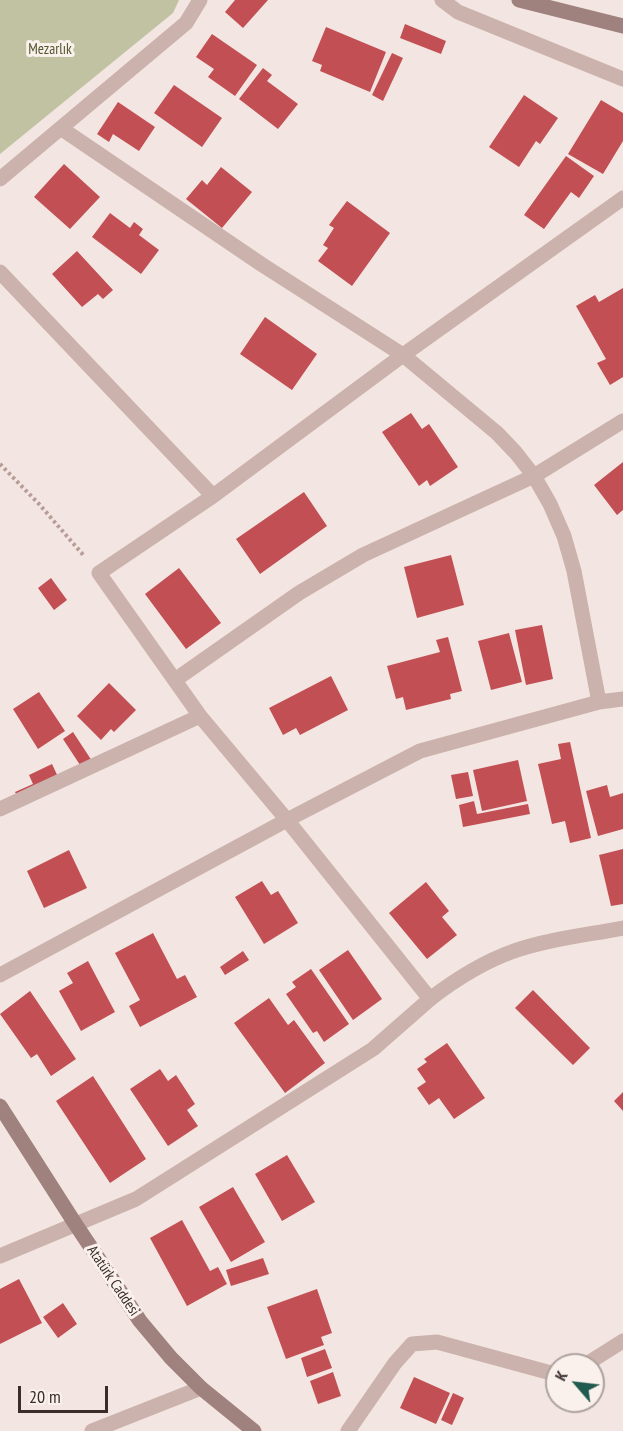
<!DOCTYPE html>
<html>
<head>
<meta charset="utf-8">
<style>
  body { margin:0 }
  #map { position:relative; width:623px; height:1431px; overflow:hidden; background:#f3e5e1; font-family:"PT Sans Narrow",sans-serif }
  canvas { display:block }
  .north { position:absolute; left:545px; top:1353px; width:60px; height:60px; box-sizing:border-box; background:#faf1ed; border:2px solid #ada29f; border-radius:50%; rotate:298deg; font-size:16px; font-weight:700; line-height:24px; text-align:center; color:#392c2b }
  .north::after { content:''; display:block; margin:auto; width:21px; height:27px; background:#215a4e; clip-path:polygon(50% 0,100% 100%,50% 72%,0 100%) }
  .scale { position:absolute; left:18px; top:1386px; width:90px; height:27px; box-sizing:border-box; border:3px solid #392c2b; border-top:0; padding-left:8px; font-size:18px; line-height:21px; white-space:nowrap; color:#392c2b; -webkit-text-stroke:4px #faf1ed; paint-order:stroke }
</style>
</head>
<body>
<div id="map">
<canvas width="623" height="1431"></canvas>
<div class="north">K</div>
<div class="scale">20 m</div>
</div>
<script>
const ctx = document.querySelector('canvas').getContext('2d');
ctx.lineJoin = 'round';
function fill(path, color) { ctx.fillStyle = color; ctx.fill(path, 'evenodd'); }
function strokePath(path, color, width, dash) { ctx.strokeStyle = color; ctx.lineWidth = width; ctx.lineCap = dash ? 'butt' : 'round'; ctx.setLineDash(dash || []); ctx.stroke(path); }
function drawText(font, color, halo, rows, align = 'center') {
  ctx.font = font + ' "PT Sans Narrow",sans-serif'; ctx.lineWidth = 6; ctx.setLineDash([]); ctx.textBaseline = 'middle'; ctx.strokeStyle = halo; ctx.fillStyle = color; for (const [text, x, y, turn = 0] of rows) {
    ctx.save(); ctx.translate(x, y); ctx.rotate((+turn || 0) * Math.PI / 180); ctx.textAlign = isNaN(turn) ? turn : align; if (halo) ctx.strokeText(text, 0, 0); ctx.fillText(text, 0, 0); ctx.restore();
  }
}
fill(new Path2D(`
  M0 0H179L173 13 0 154Z`), '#c0c2a1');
fill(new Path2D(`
  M235 0H268L243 28 225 12Z
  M405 24 446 41 441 54 400 38Z
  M326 27 386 52 370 92 320 71 322 65 312 61Z
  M212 34 257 65 235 96 208 77 214 69 196 57Z
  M392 53 403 58 383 101 372 95Z
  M263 68 272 75 267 81 298 104 278 129 239 99Z
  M174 85 222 118 202 147 154 113Z
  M524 95 558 118 540 144 536 141 519 167 489 147Z
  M601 100 623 113V141L603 174 568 154Z
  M118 102 155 127 139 151 113 134 109 142 97 134Z
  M566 156 594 176 579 198 571 192 544 229 524 215Z
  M64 164 100 197 70 229 34 197Z
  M221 167 252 192 222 228 186 199 202 180 207 185Z
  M347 201 390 233 352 286 318 261 328 248 323 245 334 228 329 225Z
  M110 213 130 228 134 222 143 229 139 235 159 250 141 274 92 237Z
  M77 251 113 290 103 299 98 294 82 307 52 274Z
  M623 288V377L610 385 597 363 606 359 576 306 595 295 599 302Z
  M265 317 317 354 292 390 240 354Z
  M411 413 422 429 429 424 458 467 430 486 427 480 419 486 382 432Z
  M623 462V510L617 515 594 485Z
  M304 492 327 526 260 574 236 539Z
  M451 555 464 605 417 618 404 567Z
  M179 568 221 623 186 649 145 594Z
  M51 578 67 600 54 610 38 588Z
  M542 625 553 679 526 685 515 630Z
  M509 633 522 682 491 690 478 641Z
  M448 637 462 691 450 694 451 699 406 710 403 697 396 699 387 666 440 652 436 640Z
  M331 676 348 710 300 735 296 728 283 735 269 708Z
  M109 683 136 710 114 732 111 729 101 740 77 716Z
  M39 692 65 731 38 749 13 709Z
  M73 732 92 761 82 768 63 739Z
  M570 742 591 838 570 843 565 821 552 824 538 764 561 759 558 744Z
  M518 760 527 801 482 811 473 770Z
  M52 764 59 779 19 799 15 792 33 784 29 775Z
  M468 772 473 796 456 799 451 775Z
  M607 785 610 797 623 793V829L598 836 586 791Z
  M474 801 477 814 528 804 530 814 463 827 459 805Z
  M623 849V904L611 906 599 855Z
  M69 850 87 888 44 908 27 871Z
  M262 881 271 895 278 891 298 923 264 944 235 897Z
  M426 882 449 911 442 917 457 935 427 959 389 913Z
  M153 933 177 979 185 975 197 997 140 1027 129 1006 140 1000 115 953Z
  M348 950 382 999 353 1020 319 970Z
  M243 951 249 960 225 975 220 967Z
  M88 961 115 1012 81 1031 59 991 73 983 67 973Z
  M311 969 349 1024 324 1042 317 1031 313 1033 286 994 296 987 292 982Z
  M533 990 590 1048 573 1065 515 1008Z
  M30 991 76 1059 51 1076 37 1054 31 1058 0 1014Z
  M269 998 288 1025 294 1020 325 1063 285 1093 234 1023Z
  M447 1043 485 1098 454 1119 439 1098 429 1105 417 1088 426 1082 417 1069 427 1062 424 1059Z
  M160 1069 168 1081 176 1075 195 1104 187 1110 198 1126 168 1146 130 1089Z
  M93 1076 146 1159 110 1183 56 1101Z
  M623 1092V1111L614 1101Z
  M287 1155 315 1202 282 1221 255 1174Z
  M233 1187 265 1242 231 1262 199 1207Z
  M182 1220 210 1271 218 1267 227 1284 187 1306 150 1238Z
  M263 1258 269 1274 231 1286 226 1270Z
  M19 1279 42 1323 0 1344V1289Z
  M317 1289 332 1333 321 1337 324 1345 286 1359 267 1307Z
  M63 1303 77 1324 58 1338 43 1317Z
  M325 1349 332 1368 307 1377 301 1358Z
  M333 1372 341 1396 318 1404 310 1381Z
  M414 1377 450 1393 436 1424 400 1408Z
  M453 1393 464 1398 452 1425 441 1420Z`), '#c24f53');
strokePath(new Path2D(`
  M0 464 39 504 85 557`), '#b79c97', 4, [3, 3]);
strokePath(new Path2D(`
  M430 999C456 979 483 962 514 951 549 939 587 935 623 928`), '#cbb2ac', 15);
strokePath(new Path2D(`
  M442 0 458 12 623 79
  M62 129 261 264 403 355 497 433 516 453 534 476 550 504 564 536 574 571 599 702
  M0 179 186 23 200 0
  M0 272 213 496
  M175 680 299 593 363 555 534 476 623 421
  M0 809 200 716
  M0 975 287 820 420 751 599 702 623 699
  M0 1256 136 1199 373 1049 430 999 287 820 200 716 99 573 213 496 403 355 623 198
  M585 1365 623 1341
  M92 1431 201 1388
  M348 1431 395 1363 412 1344 437 1342 551 1373 557 1372`), '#cbb2ac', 15);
strokePath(new Path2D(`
  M519 0 623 26
  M0 1106 76 1225 140 1321 171 1358 201 1388 254 1431`), '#9f817e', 15);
drawText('15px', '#53572f', '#faf1ed', [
  ["Mezarlık",50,50]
]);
drawText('15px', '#392c2b', '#faf1ed', [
  ["Atatürk Caddesi",113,1281,56]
]);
</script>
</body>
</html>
